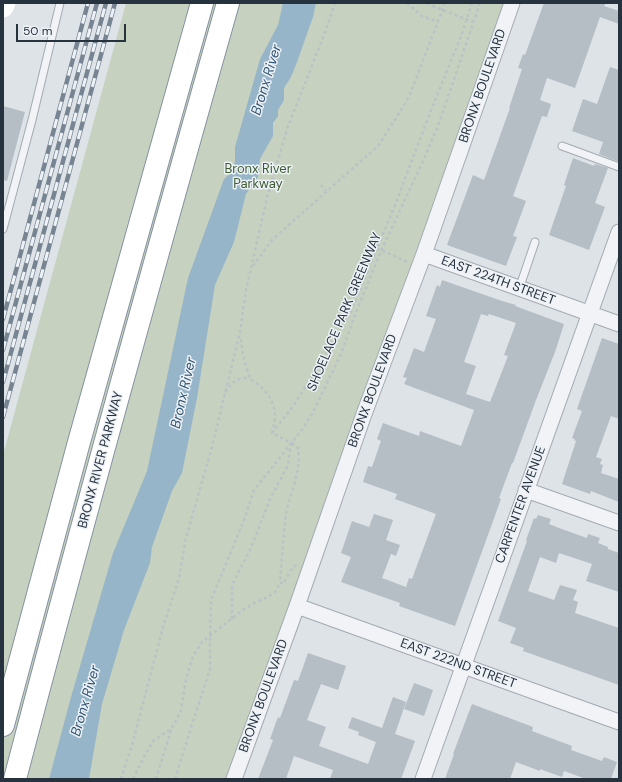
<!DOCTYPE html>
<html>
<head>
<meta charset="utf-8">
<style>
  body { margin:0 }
  #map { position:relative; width:622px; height:782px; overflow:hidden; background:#dee3e8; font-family:"DM Sans",sans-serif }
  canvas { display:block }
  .frame { position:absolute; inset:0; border:4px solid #27323f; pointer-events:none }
  .scale { position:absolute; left:16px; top:24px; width:110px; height:18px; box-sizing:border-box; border:2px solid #27323f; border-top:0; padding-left:5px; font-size:12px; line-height:14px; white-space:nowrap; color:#27323f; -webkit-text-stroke:3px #edf2f6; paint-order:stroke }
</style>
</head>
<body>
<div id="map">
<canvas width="622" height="782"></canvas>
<div class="frame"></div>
<div class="scale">50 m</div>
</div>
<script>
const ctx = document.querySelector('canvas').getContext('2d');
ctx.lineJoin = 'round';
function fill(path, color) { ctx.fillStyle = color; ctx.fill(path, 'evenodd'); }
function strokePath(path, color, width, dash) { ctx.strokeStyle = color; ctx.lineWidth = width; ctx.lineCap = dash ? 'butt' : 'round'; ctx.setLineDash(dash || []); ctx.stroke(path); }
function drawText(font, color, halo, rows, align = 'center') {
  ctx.font = font + ' "DM Sans",sans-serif'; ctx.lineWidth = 3; ctx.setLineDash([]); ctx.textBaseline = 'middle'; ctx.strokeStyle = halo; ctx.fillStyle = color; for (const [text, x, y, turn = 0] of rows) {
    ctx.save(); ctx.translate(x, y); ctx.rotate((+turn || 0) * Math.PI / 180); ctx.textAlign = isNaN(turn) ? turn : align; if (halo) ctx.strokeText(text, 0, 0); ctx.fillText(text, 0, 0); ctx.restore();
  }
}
fill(new Path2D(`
  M126 3H505L416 252 365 399 226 779H3V455Z`), '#c6d2bf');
fill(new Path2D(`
  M283 3H316L313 17 297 62 291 77 284 88V100L278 110V116L273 123V136L260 159 258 177 246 194 234 242 215 285 197 398 182 473 172 491 152 547 150 563 124 630 102 704 89 779H49L71 697 113 553 147 471 188 278 224 179 232 172 235 161V147L260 59 278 25Z`), '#97b5c9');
fill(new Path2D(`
  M544 3H606L604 6 619 11V24L600 17 575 88 547 78 540 100 551 104 547 117 542 116 513 196 526 201 513 236 517 237 506 266 447 245 473 175 484 180 510 108H509L522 69 518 68 523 54 525 55Z
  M610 67 619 70V162L599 154 603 142 572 131 583 99 597 104Z
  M3 106 25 112 7 181 3 180Z
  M573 158 594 166 595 164 608 168 595 203 605 207 589 250 549 235 566 186 564 185Z
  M442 280 502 301 516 305 515 306 564 324 555 352 536 400 513 463H512L499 498 501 499 455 626 399 606 400 603 341 582 351 557 341 553 352 521 369 527 374 514 393 520 386 540 400 545 396 556 391 554 382 578 406 587 409 578 412 579 436 514 395 499 397 494 363 482 368 466 372 467 381 441 377 439 383 423 419 436 420 431 461 446 474 410 404 384 407 378 403 377 414 348 424 352 436 319 426 316 437 285 440 287ZM481 314 488 316 489 314 516 323 504 355 508 356 490 402 466 394 476 366 464 362Z
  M602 338 619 344V419L611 416 596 457 602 459 600 464 603 465 601 473 619 479V502L591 491 590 494 562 484 576 441 574 440 575 439 572 438 582 411 577 409Z
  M538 515 551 519 549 524 559 528 587 538 588 534 600 538 598 543 608 547V549L619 553V592L586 581 592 564 559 553 556 563 540 557 528 591 554 600 560 585 577 590 573 600 578 602 575 613 619 628V685L523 651 524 648 510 643 516 628 498 621 527 541 526 540 534 518 536 519Z
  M308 653 346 666 338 690 321 684 307 720 326 727 319 746 368 764 376 742 358 735 359 732 348 728 352 717 382 728 393 697 406 702 395 734 415 741 401 779H330L333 770 294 756 286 779H258L273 740 270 739 278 717 280 718 294 680 298 681Z
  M414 683 433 690 424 716 404 709Z
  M472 704 533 727 532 731 572 746 571 750 602 761 604 757 617 762 611 779H586L564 771 562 777 540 769V771L516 762 510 779H445L454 754H453Z`), '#b5bdc5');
const service = new Path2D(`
  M562 146 619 167
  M3 229 32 120 60 3
  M519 289 535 242`);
const minor = new Path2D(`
  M424 254 619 324
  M526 490 619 523
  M297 606 619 722
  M234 779 297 606 364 414 424 254 512 3
  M423 779 619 232`);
const motorway = new Path2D(`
  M3 725 79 442 202 3
  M15 779C83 519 155 261 228 3`);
strokePath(service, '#a3aab2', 9);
strokePath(minor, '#a3aab2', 17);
strokePath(motorway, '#85929f', 24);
strokePath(new Path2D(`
  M407 3 422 16 438 22
  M427 3 430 5 473 22
  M321 185 326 191
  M377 248 407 262
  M253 266 272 240 379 145 409 97 445 3
  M225 392C234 381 235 378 250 378
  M272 433 294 405 350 314 395 205 428 118 461 36 472 3
  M292 443 298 448C302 470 290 492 286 514 283 536 282 560 280 582L283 584 291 570 296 565
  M232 619V585L251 548 270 499 288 465 291 443 272 433C278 414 275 400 260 386 257 383 252 381 250 378 249 376 249 374 248 372 244 360 241 349 241 336
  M121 779 132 745 163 627 179 578 186 538 212 447 240 332 246 290 267 198 287 129 324 35 335 3
  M133 779 145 755 154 740 171 729 181 711 186 679 193 656 202 642 244 609 256 602 268 597 276 591 280 582
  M156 779 171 730
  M175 779 195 715 210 669V635L211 600 244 520 254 490 304 427 313 412 341 354 355 315 381 251 423 161 438 126 480 3`), '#bcc1c6', 2.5, [3, 3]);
strokePath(service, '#f1f3f6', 7);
strokePath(minor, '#f1f3f6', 15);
strokePath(new Path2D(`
  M3 7 5 3`), '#fff', 21);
strokePath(motorway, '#fff', 22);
const rail = new Path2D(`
  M3 319 88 3
  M3 350 97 3
  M3 382 106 3
  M3 417 115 3`);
strokePath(rail, '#778492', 4.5);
strokePath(rail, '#edf2f6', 3, [9]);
drawText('13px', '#27323f', '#edf2f6', [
  ["BRONX BOULEVARD",483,86,-71],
  ["EAST 224TH STREET",498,281,20],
  ["SHOELACE PARK GREENWAY",345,312,-67],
  ["BRONX BOULEVARD",373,391,-70],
  ["BRONX RIVER PARKWAY",101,460,-75],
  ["CARPENTER AVENUE",521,505,-70],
  ["EAST 222ND STREET",458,664,20],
  ["BRONX BOULEVARD",264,696,-70]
]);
drawText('13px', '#3f5b34', '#edf2f6', [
  ["Bronx River",258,170],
  ["Parkway",258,185]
]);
drawText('italic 14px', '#305574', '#edf2f6', [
  ["Bronx River",267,80,-73],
  ["Bronx River",184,393,-77],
  ["Bronx River",86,701,-74]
]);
</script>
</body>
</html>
